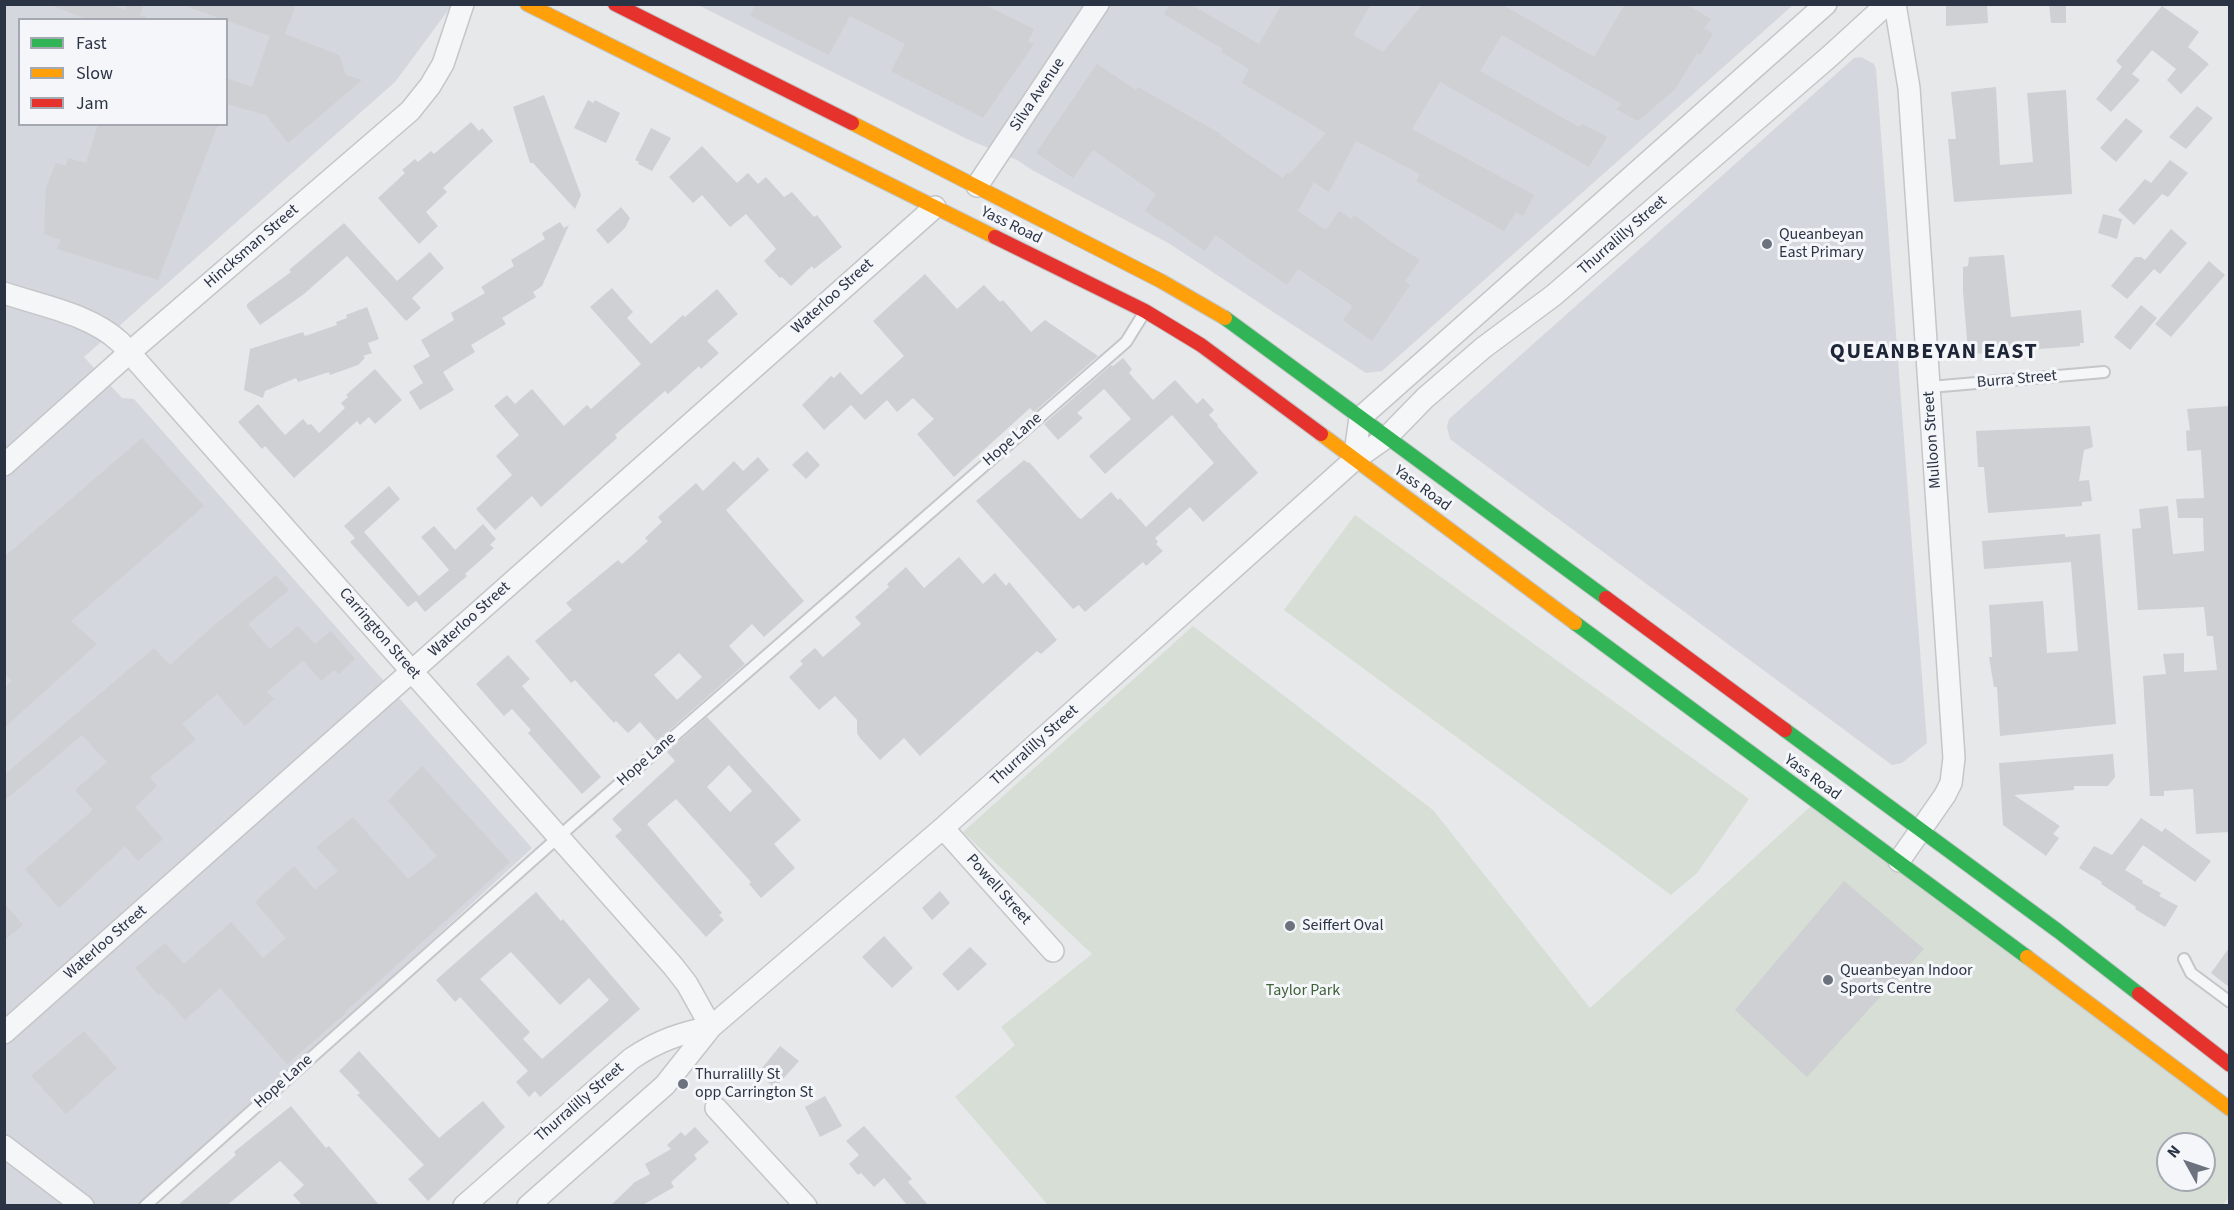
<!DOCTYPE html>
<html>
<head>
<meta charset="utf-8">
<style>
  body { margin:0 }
  #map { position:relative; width:2234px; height:1210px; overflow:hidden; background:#e6e8ea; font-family:"Source Sans 3",sans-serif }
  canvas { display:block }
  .frame { position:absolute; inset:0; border:6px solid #2b3445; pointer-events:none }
  .legend { position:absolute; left:18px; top:18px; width:210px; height:108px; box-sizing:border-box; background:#f4f6f9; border:2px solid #a4a8b1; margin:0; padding:8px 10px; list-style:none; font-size:18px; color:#2b3445 }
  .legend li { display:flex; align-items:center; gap:12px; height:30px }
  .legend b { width:30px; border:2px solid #a4a8b1 }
  .north { position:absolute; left:2156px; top:1132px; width:60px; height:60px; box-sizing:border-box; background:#f4f6f9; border:2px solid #a4a8b1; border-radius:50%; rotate:310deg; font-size:16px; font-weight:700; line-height:24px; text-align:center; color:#2b3445 }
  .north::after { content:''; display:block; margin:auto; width:21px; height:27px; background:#6c737f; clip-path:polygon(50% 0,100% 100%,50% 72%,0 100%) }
</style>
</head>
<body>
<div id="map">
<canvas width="2234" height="1210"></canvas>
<div class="frame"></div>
<ul class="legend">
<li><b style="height:8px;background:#30b455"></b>Fast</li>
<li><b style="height:8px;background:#ff9f0a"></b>Slow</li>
<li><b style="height:8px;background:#e5322d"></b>Jam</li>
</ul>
<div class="north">N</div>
</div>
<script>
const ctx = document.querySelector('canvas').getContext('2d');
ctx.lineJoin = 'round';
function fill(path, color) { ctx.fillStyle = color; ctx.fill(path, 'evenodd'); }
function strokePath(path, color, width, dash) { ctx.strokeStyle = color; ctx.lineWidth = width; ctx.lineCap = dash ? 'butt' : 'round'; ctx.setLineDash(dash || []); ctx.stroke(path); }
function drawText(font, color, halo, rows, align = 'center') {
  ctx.font = font + ' "Source Sans 3",sans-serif'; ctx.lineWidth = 6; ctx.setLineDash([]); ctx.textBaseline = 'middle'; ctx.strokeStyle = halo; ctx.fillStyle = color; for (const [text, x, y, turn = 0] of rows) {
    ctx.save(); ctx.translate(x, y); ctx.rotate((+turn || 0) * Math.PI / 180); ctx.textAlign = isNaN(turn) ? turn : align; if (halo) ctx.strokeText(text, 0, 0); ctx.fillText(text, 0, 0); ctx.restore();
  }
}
fill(new Path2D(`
  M5 5H452L395 82 84 357 122 398 134 399 532 848 145 1205 5 1206ZM20 20H226V124H20Z
  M698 5H1793L1382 371 1366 373 1170 244 1032 170 1017 160 967 139Z
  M1861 57 1874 64 1876 69 1927 743 1902 763 1892 765 1450 439 1447 427 1449 419 1854 58Z`), '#d4d7dd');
fill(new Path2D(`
  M1355 515 1749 799 1697 873 1671 895 1284 610Z
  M1193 626 1433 810 1590 1008 1811 806 2229 1117V1197L2222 1206 1048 1205 955 1097 1015 1045 1001 1027 1092 954 963 832ZM2168 1144H2204V1180H2168Z`), '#d6ded6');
fill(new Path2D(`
  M54 4H109L125 10 126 4H144L140 15 146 17 145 20H89L53 6Z
  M188 4H296L285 34 339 55 346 75 362 80 288 143 266 115 226 104V78L252 87 270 36 188 7Z
  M756 4H983L1034 29 1028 41 1034 44 983 118 891 71 905 44 850 16 829 55 750 16Z
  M1170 4H1190L1259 44 1282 4H1371L1353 35 1383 52 1423 4H1501L1594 57 1625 4H1686L1711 19 1704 28 1713 34 1700 55 1697 53 1676 88 1638 121 1616 109 1622 104 1502 35 1480 71 1579 127 1582 124 1607 137 1589 167 1440 82 1412 129 1534 195 1523 216 1516 212 1504 231 1416 181 1420 174 1356 141 1329 192 1314 182 1298 211 1326 230 1339 211 1352 219 1354 215 1390 241 1420 260 1405 281 1410 285 1372 341 1343 320 1353 306 1298 269 1287 285 1215 235 1205 251 1161 221V222L1145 211 1156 194 1093 150 1073 178 1036 153 1097 64 1136 90 1138 87 1221 134 1220 135 1283 178 1287 172 1290 174 1326 133 1242 83 1249 69 1221 52 1223 49 1164 14Z
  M1946 4H1987L1988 23 1946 26Z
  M2049 4H2066V23H2051Z
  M2162 6 2199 32 2188 47 2209 64 2181 94 2167 80 2176 69 2152 50 2132 74 2140 80 2111 112 2096 99 2122 67 2116 61Z
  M1996 87 2000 165 2033 162 2027 93 2066 90 2072 194 1954 202 1948 139H1956L1951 92Z
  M544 95 581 195 575 209 533 163H530L513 107Z
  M588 100 593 103 595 100 620 113 606 143 574 128Z
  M2197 106 2213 118 2186 149 2169 137Z
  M2126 118 2143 131 2116 162 2100 148Z
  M471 122 479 131 482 128 493 141 443 188 447 192 426 212 438 226 419 244 378 198 405 173 402 170 415 159 418 162 431 151 434 154Z
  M98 124H218L158 280 57 249 61 240 44 234 46 187 56 163 66 166 68 158 86 163Z
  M651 128 671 138 652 171 638 164 639 162 635 160Z
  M702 146 737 183 748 173 758 184 766 177 784 197 792 192 814 217 817 215 842 247 814 269 812 266 791 286 782 277 780 278 764 261 776 249 746 214 730 227 702 195 693 203 669 177Z
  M2170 160 2188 173 2168 197 2162 194 2134 225 2118 210 2145 179 2151 183Z
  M621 207 630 218 625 228 608 244 596 230Z
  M2103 214 2122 219 2117 239 2098 233Z
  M560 222 564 228 569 225 542 286 533 292 536 297 502 318 506 324 471 345 475 352 443 372 454 390 420 410 409 392 423 383 413 366 430 356 421 340 454 320 451 313 485 293 481 287 514 266 511 260 545 239 542 233Z
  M344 223 397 281 430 252 444 268 412 298 421 308 406 321 347 256 304 294 260 325 247 307V304L291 272 289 270Z
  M2171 229 2187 243 2160 274 2154 269 2127 299 2111 286 2135 257H2141L2145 260Z
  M2004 255 2011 317 2081 310 2084 343H2080V346L1972 354 1970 351H1968L1963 291V267L1968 266 1969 257Z
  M2209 261 2225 275 2171 337 2155 324Z
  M925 274 957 309 984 285 1000 302 1003 300 1031 332 1045 320 1098 356 1034 412 1030 408 954 477 917 434 934 419 913 398 897 412 887 400 865 420 851 405 824 430 802 405 831 376 834 378 840 372 861 395 904 356 873 321Z
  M612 288 633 312 627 318 651 344 683 315 685 317 717 289 738 314 707 341 719 353 701 369 699 366 668 394 665 391 615 435 617 438 541 507 532 496 495 530 476 509 512 475 496 456 519 435 494 406 507 395 515 404 532 389 564 426 587 405 591 409 641 364 590 307Z
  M2141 305 2157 318 2130 350 2114 337Z
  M367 307 379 339 368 343 372 353 363 356 365 358 358 365 330 375 329 372 298 382 296 378 265 391 263 398 244 390 250 349 303 332 305 336 337 325 336 322 347 318 346 315Z
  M1123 358 1132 369 1129 373 1153 400 1175 380 1197 404 1203 398 1214 410 1209 415 1218 425 1217 426 1258 473 1203 522 1190 507 1155 538 1158 542 1156 544 1163 551 1146 566 1143 562 1085 612 1079 605 1073 609 976 501 1024 460 1028 463 1029 462 1078 517 1081 519 1111 492 1118 500 1120 498 1146 527 1214 463 1172 415 1105 474 1089 456 1131 419 1104 389 1077 413 1083 418 1058 440 1044 424 1111 365 1113 366Z
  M375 369 402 400 375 424 369 417 360 425 357 421 294 478 265 446 262 449 238 422 258 404 285 435 303 419 308 425 311 424 319 433 345 408 341 403 348 397 346 395Z
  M2229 406V832L2196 834 2193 789 2164 791V796H2150L2143 676 2166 674 2163 654 2184 653V672L2217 670 2213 636H2207L2204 607 2138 610 2132 529 2141 528 2139 509 2168 506 2173 554 2204 551 2203 518H2178L2176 499 2204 498 2201 450 2187 451 2186 431 2190 430 2187 409Z
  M2090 426 2093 447 2084 450 2079 481 2089 480 2092 501 2082 502V506L1988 513 1984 467H1978L1976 431Z
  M142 438 204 506 71 621 97 644 4 728V688L12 681 4 673V557Z
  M807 451 820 465 806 479 792 465Z
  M758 457 769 470 726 510 804 601 764 637 752 624 729 646 745 664 657 741 640 722 628 733 616 721 614 723 575 680 571 683 535 641 572 610 566 603 618 560 622 564 648 541 645 538 662 522 658 517 696 483 703 491 734 461 743 471ZM679 653 702 677 677 700 654 675Z
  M389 486 400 499 364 532 419 596 449 570 421 537 434 526 455 550 483 524 496 539 490 545 494 548 465 574 467 576 425 612 416 601 408 607 350 542 355 538 344 526Z
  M2065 534V537L2100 534 2116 724 2000 736 1997 687H1994L1989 657H1992L1989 605 2043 601 2047 653 2078 651 2071 562 1984 569 1982 541Z
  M959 557 983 584 995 573 1006 586 1009 582 1057 640 1041 654 1037 651 920 756 904 738 880 760 860 738 857 733V720L835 696 819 710 789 677 803 664 800 661 815 648 823 657 861 624 855 617 889 587 887 584 906 567 924 588Z
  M276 575 289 590 248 624 270 649 298 626 315 644 331 631 355 659 339 674 334 670 321 681 303 660 267 692 274 699 245 726 217 694 182 724 196 739 150 777 157 786 135 807 163 839 138 861 125 846 59 908 25 869 93 810 75 790 107 762 82 735 4 801V775L154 648 170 665 212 627Z
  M508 655 530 679 522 686 601 777 582 794 528 733 531 730 512 709 504 716 476 684Z
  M707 717 801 820 774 844 795 868 761 898 749 884 751 882 676 799 647 824 722 913 719 915 724 920 706 937 615 836 622 830 612 819 675 761 667 752ZM729 765 752 791 730 812 707 787Z
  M2113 754 2115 777 2108 786H2074V790L2014 795 2060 826 2053 834 2059 838 2046 856 2003 825 1999 763Z
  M422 766 510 862 345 1012 346 1013 287 1064 220 988 185 1020 161 993 159 996 135 968 165 943 184 964 231 922 263 958 286 938 255 902 294 866 315 890 338 871 316 847 353 817 408 879 437 856 388 801Z
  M2141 818 2162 832 2165 828 2211 861 2195 882 2143 845 2125 870 2143 881 2142 883 2161 893 2159 896 2178 906 2165 927 2135 909 2136 907 2101 884 2102 882 2079 868 2094 846 2112 855Z
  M1844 881 1924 949 1807 1077 1735 1010Z
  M940 891 950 903 932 920 922 908Z
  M536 892 561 921 563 919 640 1009 540 1097 535 1091 529 1097 516 1082 528 1071 460 997 455 1002 436 980ZM511 952 560 1005 589 978 609 1000 542 1059 523 1039 530 1032 480 979Z
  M4 903 23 925 4 940Z
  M884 936 913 968 892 988 862 957Z
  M970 947 987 964 958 991 942 974Z
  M2229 948V987L2211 973Z
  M84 1031 117 1068 66 1114 31 1076Z
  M780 1046 799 1061 775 1088 758 1073Z
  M359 1051 439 1138 483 1101 505 1127 428 1201 408 1179 424 1165 357 1095 360 1093 339 1071Z
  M825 1096 842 1126 820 1137 805 1107Z
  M291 1106 326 1148 329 1146 380 1206H303L293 1195 304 1185 280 1161 226 1206H177L236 1155 234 1152Z
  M864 1126 912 1179 908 1182 929 1206H908L884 1178 874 1187 861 1173 858 1175 849 1164 859 1155 846 1141Z
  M695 1127 709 1142 694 1155 697 1159 671 1182 674 1187 641 1206H610L633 1184V1183L650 1174 645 1164 671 1149 667 1145 681 1132 685 1136Z`), '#ced0d3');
const lane = new Path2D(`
  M1930 387 2104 372
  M2184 959 2191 973 2230 1002
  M145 1206 572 825 1126 342 1144 313`);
const street = new Path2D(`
  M1895 4 1909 88 1954 758 1951 783 1945 795 1899 861
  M977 186 1098 4
  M4 293C42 306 90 314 120 342L673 966 687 984 711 1027
  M1354 460 1360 418 1826 4
  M4 465 130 352 410 111 430 86 443 64 463 4
  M943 828 1053 951
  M4 1033 935 207
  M716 1108 806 1206
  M4 1146 83 1206
  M464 1206 631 1059C657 1041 681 1033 711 1027
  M528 1206 665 1085 711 1027 943 828 1354 460 1387 437 1425 398 1483 348 1554 295 1830 56 1887 4`);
const fast = new Path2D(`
  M1225 318 1606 598
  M1575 623 2027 957
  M1785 730 2058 931 2139 994`);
const slow = new Path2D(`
  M527 4 995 237
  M852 123 1161 281 1225 318
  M1321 434 1575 623
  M2027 957 2230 1109`);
const jam = new Path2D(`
  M615 4 852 123
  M995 237 1145 311 1201 345 1321 434
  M1606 598 1785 730
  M2139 994 2230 1065`);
strokePath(lane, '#c4c6c8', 14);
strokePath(street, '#c4c6c8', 24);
strokePath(fast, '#c2c5c8', 16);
strokePath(slow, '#c2c5c8', 16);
strokePath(jam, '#c2c5c8', 16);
strokePath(lane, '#f5f6f7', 10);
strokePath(street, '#f5f6f7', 21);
strokePath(fast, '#30b455', 14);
strokePath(slow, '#ff9f0a', 14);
strokePath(jam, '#e5322d', 14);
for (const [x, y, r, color] of [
  [1767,244,6,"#6c737f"],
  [1290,926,6,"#6c737f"],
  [1828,980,6,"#6c737f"],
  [683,1084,6,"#6c737f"]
]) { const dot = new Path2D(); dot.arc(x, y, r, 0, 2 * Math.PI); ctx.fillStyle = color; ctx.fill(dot); strokePath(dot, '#f4f6f9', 2); }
drawText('16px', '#2b3445', '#f4f6f9', [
  ["Silva Avenue",1038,95,-56],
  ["Yass Road",1011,226,26],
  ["Thurralilly Street",1623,236,-41],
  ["Hincksman Street",252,247,-41],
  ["Waterloo Street",833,297,-42],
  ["Burra Street",2017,380,-5],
  ["Hope Lane",1013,440,-41],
  ["Mulloon Street",1933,440,-94],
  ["Yass Road",1422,489,36],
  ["Waterloo Street",470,620,-42],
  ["Carrington Street",379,634,49],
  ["Thurralilly Street",1035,746,-42],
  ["Hope Lane",647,760,-41],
  ["Yass Road",1812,778,36],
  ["Powell Street",998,890,48],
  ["Waterloo Street",106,943,-41],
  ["Hope Lane",284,1082,-42],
  ["Thurralilly Street",580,1103,-41]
]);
drawText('16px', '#2b3445', '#f4f6f9', [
  ["Queanbeyan",1779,235],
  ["East Primary",1779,253],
  ["Seiffert Oval",1302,926],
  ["Queanbeyan Indoor",1840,971],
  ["Sports Centre",1840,989],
  ["Thurralilly St",695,1075],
  ["opp Carrington St",695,1093]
], 'left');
drawText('16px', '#3f6138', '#f4f6f9', [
  ["Taylor Park",1303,991]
]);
ctx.letterSpacing = '1.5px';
drawText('bold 22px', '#1d2536', '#f4f6f9', [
  ["QUEANBEYAN EAST",1934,353]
]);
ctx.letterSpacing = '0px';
</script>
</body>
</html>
